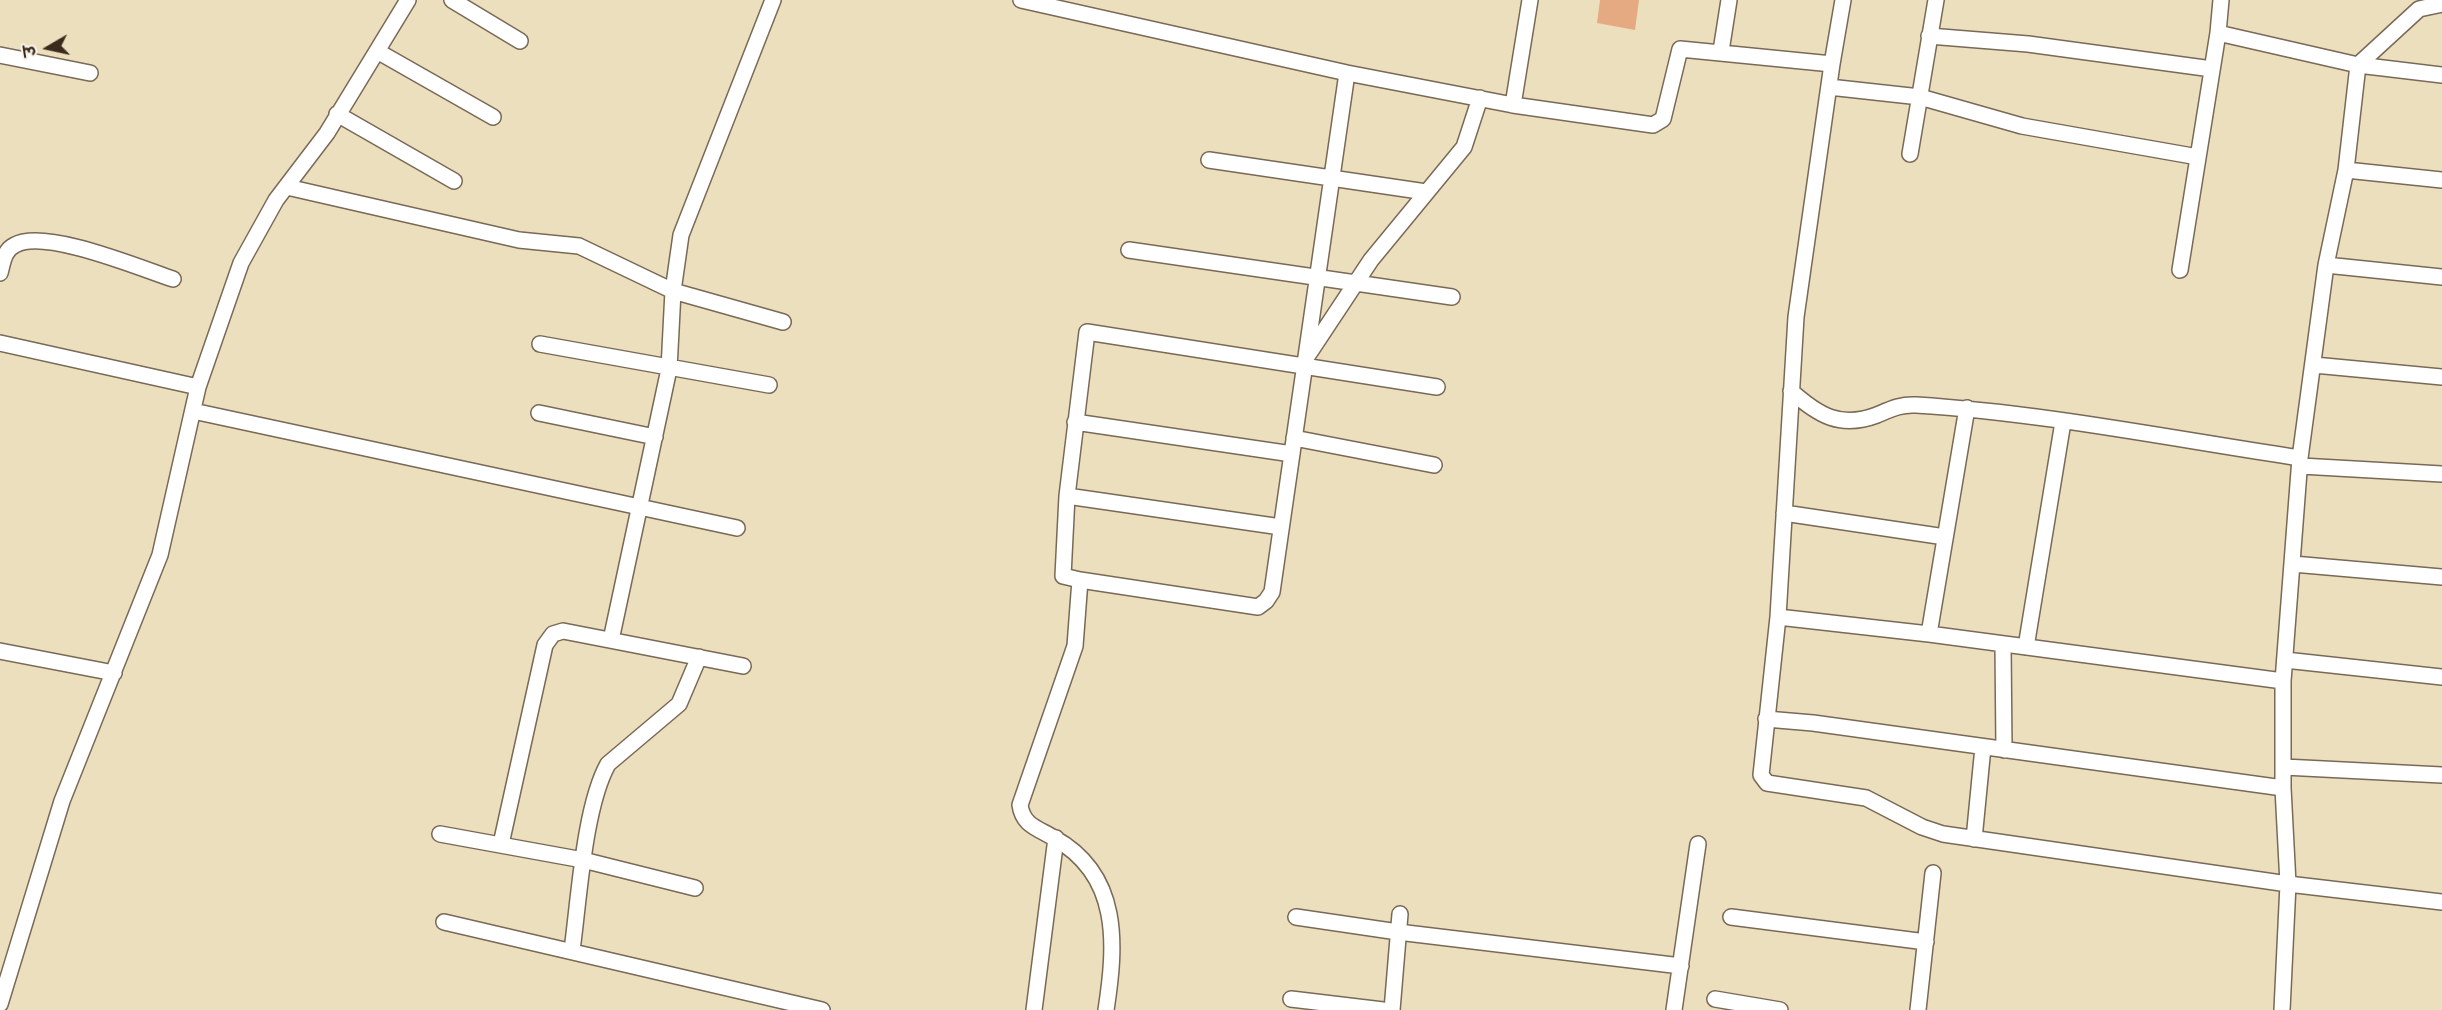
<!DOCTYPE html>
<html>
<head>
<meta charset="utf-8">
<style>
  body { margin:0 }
  #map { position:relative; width:2442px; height:1010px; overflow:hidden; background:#ebdfbd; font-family:"Shantell Sans","Playpen Sans Deva",sans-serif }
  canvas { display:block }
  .north { position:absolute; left:18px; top:18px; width:60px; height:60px; -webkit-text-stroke:4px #f7f3e8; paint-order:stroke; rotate:261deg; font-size:16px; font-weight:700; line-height:24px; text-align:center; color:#3b2a1e }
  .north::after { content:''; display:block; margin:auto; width:21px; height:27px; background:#3b2a1e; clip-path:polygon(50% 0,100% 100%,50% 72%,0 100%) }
</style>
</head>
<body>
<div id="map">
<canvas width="2442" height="1010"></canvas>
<div class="north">उ</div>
</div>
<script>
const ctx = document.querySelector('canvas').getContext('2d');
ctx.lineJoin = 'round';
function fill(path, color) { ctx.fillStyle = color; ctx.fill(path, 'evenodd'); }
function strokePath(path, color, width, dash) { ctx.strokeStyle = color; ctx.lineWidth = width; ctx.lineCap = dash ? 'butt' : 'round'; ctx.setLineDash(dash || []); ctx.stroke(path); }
fill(new Path2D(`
  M1600 0H1639L1635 30 1597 23Z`), '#e6aa82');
const street = new Path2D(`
  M452 0 520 41
  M1021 0 1347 73
  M2221 0 2218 33 2358 65 2346 170 2326 265 2300 458 2283 681V788L2288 884 2282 1010
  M1929 36 2028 44 2212 69
  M377 51 493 117
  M1721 51 1729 0
  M0 55 90 73
  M1832 64 1796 317 1778 617 1929 634 2283 681
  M2358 65 2419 9 2442 4
  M2358 65 2442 75
  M1829 87 1920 97 2022 126 2198 157
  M1513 105 1530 0
  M337 114 454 181
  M1910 154 1936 0
  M1209 160 1426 192
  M2346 170 2442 180
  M287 187 519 240 579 246 673 291 783 322
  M1129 250 1452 297
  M2326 265 2442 277
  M2180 270 2218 33
  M0 273C3 262 4 250 15 245 44 228 140 268 173 279
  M0 343 198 387
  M540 344 769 385
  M1308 355 1371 260 1464 147 1480 98
  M2314 365 2442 377
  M1791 391C1818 415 1840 429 1877 415 1891 409 1901 404 1916 405 2044 413 2173 439 2300 458
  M193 411 737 528
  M539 413 655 437
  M1075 422 1292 454
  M1294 438 1434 465
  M2301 466 2442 474
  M1067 496 1281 527
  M1784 513 1945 537
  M2293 564 2442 577
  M1080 580 1258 607 1266 601 1272 592 1347 73 1513 105 1653 125 1663 119 1680 49 1832 64 1843 0
  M1778 617 1761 775 1767 783 1866 798 1922 827 1943 834 2288 884 2442 902
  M1929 634 1967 408
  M611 640 669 369 673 291 681 235 773 0
  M2003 645 2004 750
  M2026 647 2063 422
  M0 651 114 673
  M2285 660 2442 677
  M1766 719 1813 723 2283 788
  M2284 767 2442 775
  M440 834 583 860 695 888
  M1974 839 1983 747
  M501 844 545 645 553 634 563 631 743 666
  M1296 917 1398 932 1681 966
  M1731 917 1926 942
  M444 922 822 1010
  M572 950C579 900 584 807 608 764L679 704 699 657
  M1291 999 1383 1010
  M1715 999 1780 1010
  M0 1004 62 801 160 555 198 387 241 263 276 200 327 133 408 0
  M1034 1010 1056 838
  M1106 1010C1116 945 1121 875 1054 838 1038 828 1023 826 1020 805L1075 646 1080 580 1063 576 1067 496 1087 332 1437 387
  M1392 1010 1400 914
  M1674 1010 1698 844
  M1918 1010 1933 873`);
strokePath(street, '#796956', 18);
strokePath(street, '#fff', 15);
</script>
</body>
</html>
